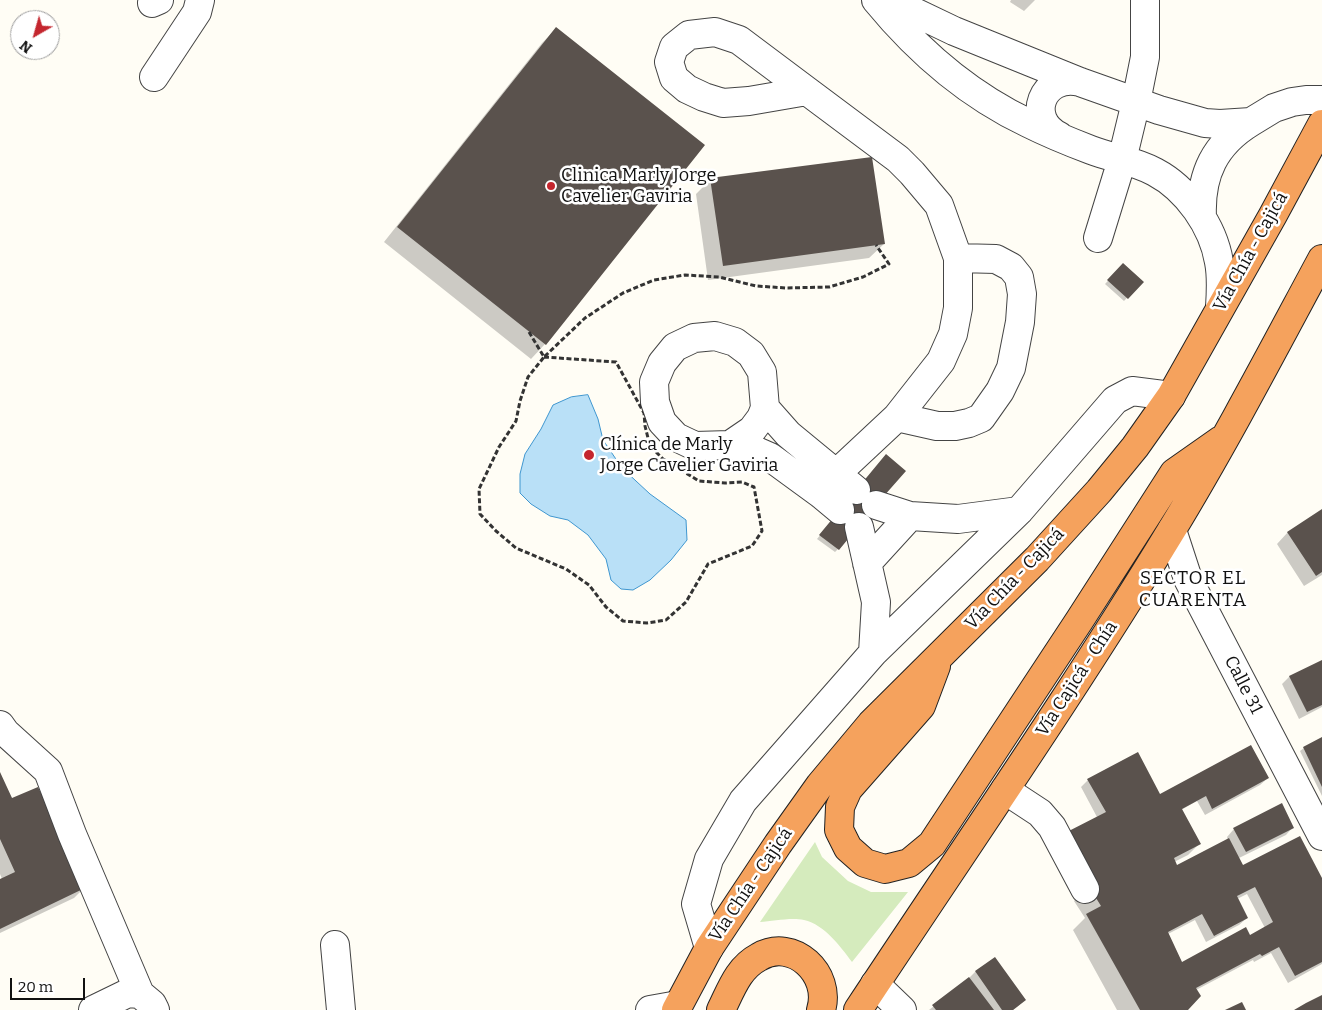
<!DOCTYPE html>
<html>
<head>
<meta charset="utf-8">
<style>
  body { margin:0 }
  #map { position:relative; width:1322px; height:1010px; overflow:hidden; background:#fffdf5; font-family:Bitter,serif }
  canvas { display:block }
  .north { position:absolute; left:10px; top:10px; width:50px; height:50px; box-sizing:border-box; background:#fff; border:1px solid #a0a0a0; border-radius:50%; rotate:218deg; font-size:14px; font-weight:700; line-height:20px; text-align:center; color:#111 }
  .north::after { content:''; display:block; margin:auto; width:18px; height:22px; background:#c4262e; clip-path:polygon(50% 0,100% 100%,50% 72%,0 100%) }
  .scale { position:absolute; left:10px; top:978px; width:75px; height:22px; box-sizing:border-box; border:2px solid #111; border-top:0; padding-left:6px; font-size:15px; line-height:18px; white-space:nowrap; color:#111; -webkit-text-stroke:4px #fff; paint-order:stroke }
</style>
</head>
<body>
<div id="map">
<canvas width="1322" height="1010"></canvas>
<div class="north">N</div>
<div class="scale">20 m</div>
</div>
<script>
const ctx = document.querySelector('canvas').getContext('2d');
ctx.lineJoin = 'round';
function fill(path, color) { ctx.fillStyle = color; ctx.fill(path, 'evenodd'); }
function strokePath(path, color, width, dash) { ctx.strokeStyle = color; ctx.lineWidth = width; ctx.lineCap = dash ? 'butt' : 'round'; ctx.setLineDash(dash || []); ctx.stroke(path); }
function drawText(font, color, halo, rows, align = 'center') {
  ctx.font = font + ' Bitter,serif'; ctx.lineWidth = 5; ctx.setLineDash([]); ctx.textBaseline = 'middle'; ctx.strokeStyle = halo; ctx.fillStyle = color; for (const [text, x, y, turn = 0] of rows) {
    ctx.save(); ctx.translate(x, y); ctx.rotate((+turn || 0) * Math.PI / 180); ctx.textAlign = isNaN(turn) ? turn : align; if (halo) ctx.strokeText(text, 0, 0); ctx.fillText(text, 0, 0); ctx.restore();
  }
}
fill(new Path2D(`
  M815 842 822 857 848 881 871 892H908L852 962C840 946 825 925 804 920 792 917 773 921 760 922Z`), '#d5ebbd');
const water = new Path2D(`
  M588 395 598 419 603 440 622 468 650 494 686 520 687 540 671 560 650 580 633 590 621 589 611 580 606 559 588 535 568 520 550 516 531 504 520 493V474L525 454 541 429 553 405 571 397Z`);
fill(water, '#b9e0f7');
strokePath(water, '#3f96cf', 1);
fill(new Path2D(`
  M1011 0H1035L1024 11 1010 2Z
  M556 29 545 344 531 359 384 242 542 43Z
  M711 179 884 244 869 258 708 280 696 194Z
  M1123 265 1142 282 1124 301 1105 284Z
  M883 459 838 549 835 552 817 539Z
  M1322 511V575L1304 586 1277 544 1288 532Z
  M1322 661V707L1299 719 1282 684 1289 677Z
  M1322 739V796L1300 751 1304 748Z
  M0 775 11 797 85 887 74 898 0 933V881L2 879 0 874Z
  M1268 778 1260 785 1205 815 1197 801 1181 810 1199 844 1188 855 1174 862 1177 866 1228 840 1227 837 1234 829 1293 827 1286 835 1239 858 1243 866 1322 881V964L1288 983 1271 953 1254 962 1253 960 1196 990 1186 1010H1117L1073 930 1085 918 1074 901 1077 897 1097 817 1081 787 1088 780 1160 796ZM1247 894 1265 928 1250 937 1182 963 1168 934 1195 920 1206 942 1239 925 1247 918 1237 899Z
  M994 959 1024 1000 1017 1007 1013 1010H929L969 978 975 972Z`), '#0003');
fill(new Path2D(`
  M556 27 705 145 546 345 397 227Z
  M872 157 885 244 723 266 710 178Z
  M1123 263 1144 282 1128 299 1107 280Z
  M886 454 906 471 876 505 839 550 819 535Z
  M1322 509V572L1316 576 1287 532Z
  M1322 660V705L1307 712 1289 676Z
  M1322 737V787L1303 747Z
  M1251 745 1269 778 1212 809 1206 796 1182 809 1201 844 1174 858 1177 865 1229 838 1243 865 1300 836 1322 878V962L1295 976 1279 947 1262 956 1260 954 1196 988 1201 996 1188 1010H1140L1086 914 1101 906 1088 885 1061 835 1106 812 1087 779 1138 752 1160 794ZM1255 887 1273 922 1250 935 1246 927 1182 962 1168 932 1202 914 1214 936 1248 918 1237 896Z
  M0 772 12 798 38 787 87 887 0 929V879L15 872 0 839Z
  M1282 803 1294 828 1246 852 1233 828Z
  M995 957 1026 1000 1013 1010H1002L975 971Z
  M969 977 994 1010H936L932 1005Z
  M1322 995V1010H1294L1306 1003Z
  M1242 1002 1246 1010H1225Z`), '#5a524d');
const minor = new Path2D(`
  M876 0C917 50 969 95 1028 123 1048 133 1070 142 1091 150 1112 158 1135 161 1155 172 1187 189 1213 226 1219 262 1222 277 1221 292 1220 307
  M893 0 906 8 954 31 1080 82 1159 110 1205 123 1220 124 1251 122 1274 108 1292 102 1306 100H1322
  M152 3 159 0
  M154 77 197 12 200 0
  M807 91 749 101 723 103 704 97 687 89 674 78 669 62 674 47 689 35 715 32 739 40 807 91 898 159 912 173 939 205 958 258V308L953 334 941 361 897 417 836 474 822 495
  M1059 136C1025 119 1042 73 1080 82
  M1202 217C1200 174 1215 144 1251 122
  M1098 238 1122 160 1136 102 1145 57V0
  M765 408 788 434 856 490
  M897 417 937 426H955L969 423 981 418 1000 391 1011 368 1020 322 1022 294 1019 277 1011 267 996 259 958 258
  M730 445 752 430 761 418 765 408 762 372 751 354 735 342 715 336 694 338 675 347 662 363 654 382 655 402 662 422 676 437 695 446 730 445 754 450 770 457 822 495 840 510
  M876 505 910 516 958 519 1019 511
  M859 527 876 602 873 653
  M1172 530 1188 579 1322 836
  M867 563 910 516
  M0 725 5 732 48 771 72 834 140 994 152 1004 155 1010
  M1005 790 1040 813 1052 827 1085 889
  M335 945 341 1010
  M709 948 696 904 709 859 743 801 873 653 1019 511 1115 400 1132 391 1171 396
  M875 984 902 1010
  M93 1010 128 993 140 994
  M650 1010 678 1005`);
const highway = new Path2D(`
  M936 666 921 706 848 789 840 807 839 830 848 848 865 863 885 869 909 863 932 844 1079 621 1174 473 1221 440
  M676 1010 709 948 778 844 820 785 871 724 1037 559 1099 491 1135 447 1171 396 1273 215 1322 124
  M721 1010C731 990 738 968 759 957 793 937 832 974 821 1010
  M858 1010C963 851 1072 694 1171 531 1225 442 1273 350 1322 259`);
strokePath(minor, '#444', 30);
strokePath(highway, '#222', 30);
strokePath(new Path2D(`
  M529 332 544 357 585 318 623 293 654 280 685 275 719 277 756 286 786 288 829 287 863 277 889 264 876 245
  M544 357 616 362 644 413 645 426 650 446 663 459 699 481 725 483 742 482 754 487 762 531 752 546 708 564 686 602 666 620 647 623 623 621 606 607 589 585 566 569 516 548 496 531 480 514 479 489 499 447 516 421 520 401 528 377Z`), '#333', 3, [5, 2.5]);
strokePath(minor, '#fff', 28);
strokePath(highway, '#f5a25d', 28);
for (const [x, y, r, color] of [
  [551,186,5,"#c4262e"],
  [589,455,6,"#c4262e"]
]) { const dot = new Path2D(); dot.arc(x, y, r, 0, 2 * Math.PI); ctx.fillStyle = color; ctx.fill(dot); strokePath(dot, '#fff', 2); }
drawText('18px', '#111', '#fff', [
  ["Clinica Marly Jorge",561,176],
  ["Cavelier Gaviria",561,197],
  ["Clínica de Marly",600,445],
  ["Jorge Cavelier Gaviria",600,466]
], 'left');
drawText('18px', '#111', '#fff', [
  ["Vía Chía - Cajicá",1251,252,-61],
  ["Vía Chía - Cajicá",1015,579,-46],
  ["Vía Cajicá - Chía",1077,679,-57],
  ["Calle 31",1243,685,63],
  ["Vía Chía - Cajicá",751,885,-56]
]);
ctx.letterSpacing = '1px';
drawText('19px', '#111', '#fff', [
  ["SECTOR EL",1193,579],
  ["CUARENTA",1193,601]
]);
ctx.letterSpacing = '0px';
</script>
</body>
</html>
